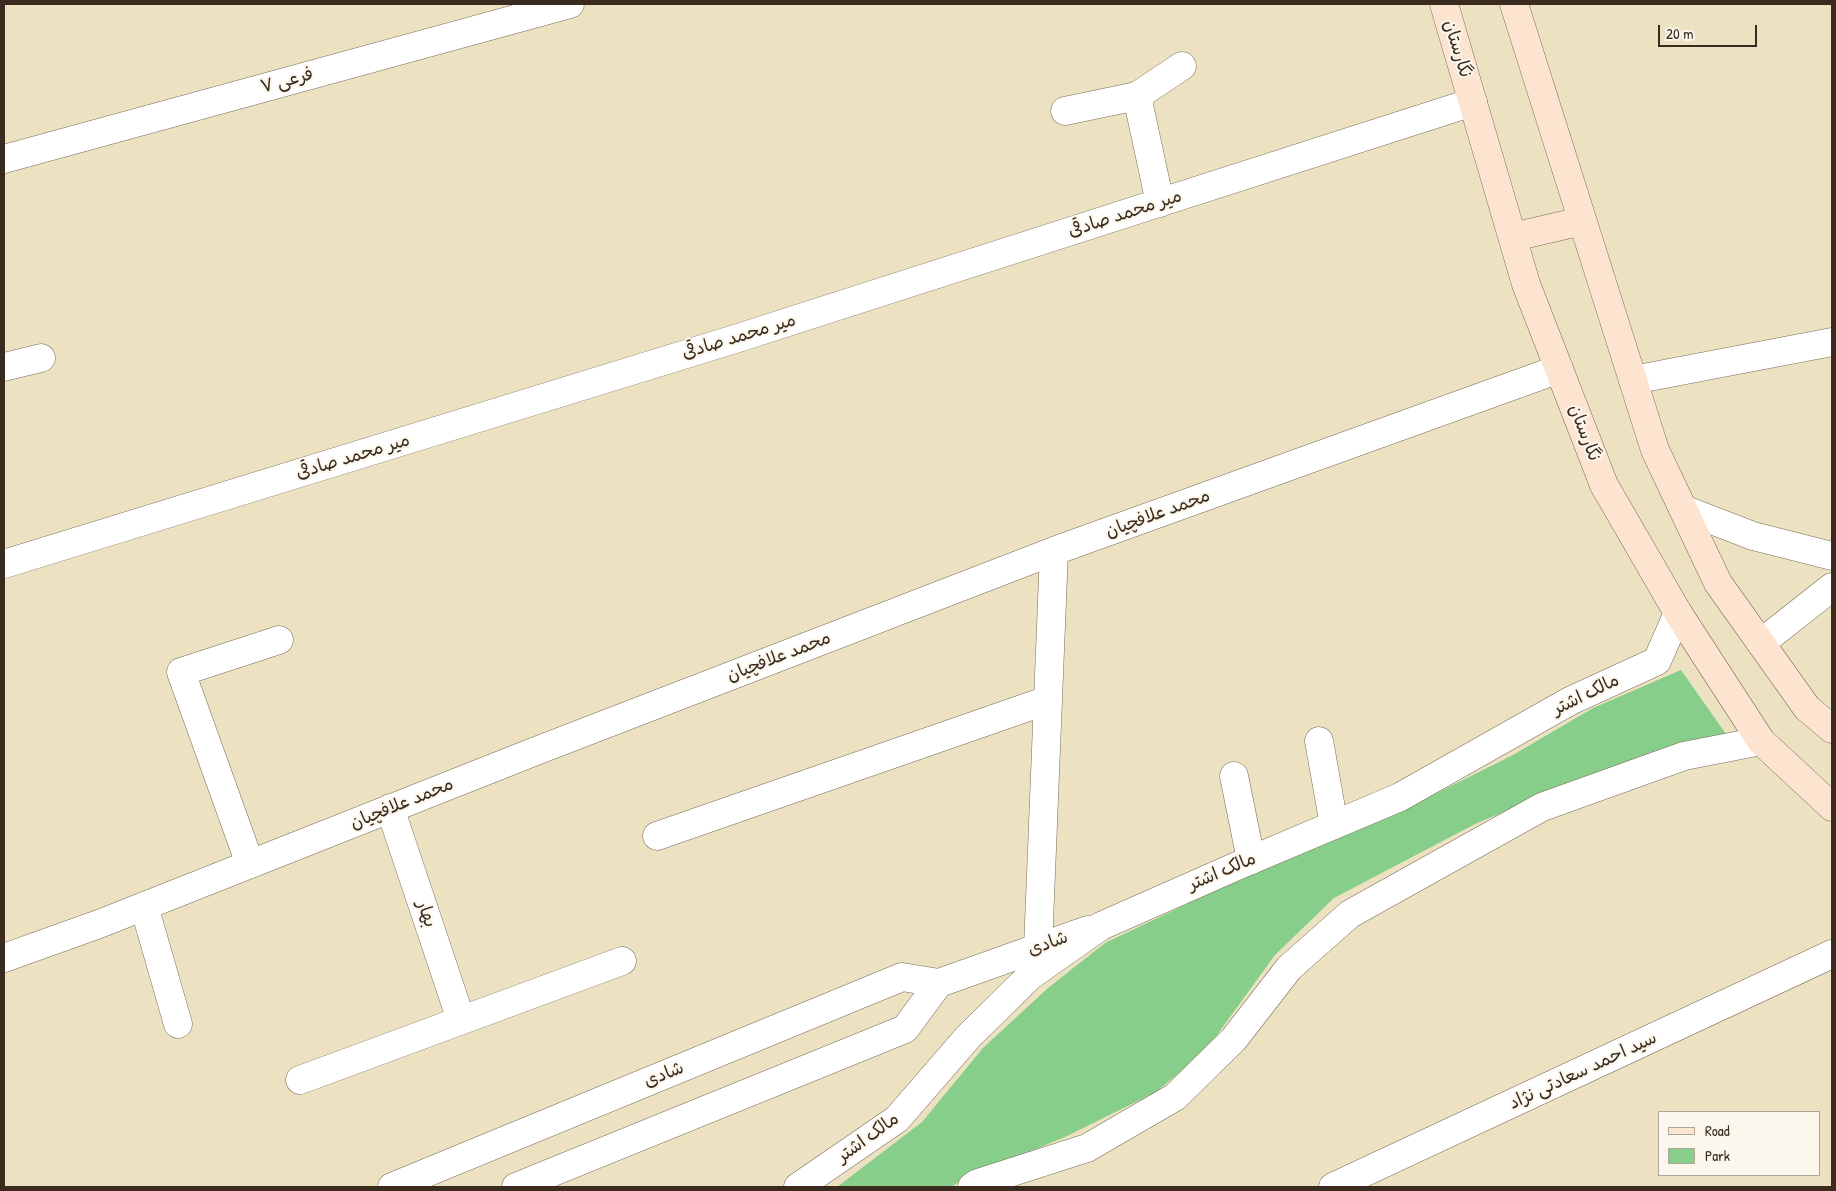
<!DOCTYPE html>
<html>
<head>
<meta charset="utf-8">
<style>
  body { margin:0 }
  #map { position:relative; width:1836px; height:1191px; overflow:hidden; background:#ece2c2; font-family:"Patrick Hand",sans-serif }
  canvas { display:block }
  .frame { position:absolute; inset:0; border:5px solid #3b2a1e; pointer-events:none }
  .legend { position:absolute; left:1658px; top:1111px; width:162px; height:65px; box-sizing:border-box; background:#fbf7ec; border:1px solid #aea59a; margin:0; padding:6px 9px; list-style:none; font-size:15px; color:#3b2a1e }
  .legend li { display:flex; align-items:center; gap:10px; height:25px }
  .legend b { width:25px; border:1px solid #aea59a }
  .scale { position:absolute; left:1658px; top:25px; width:99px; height:22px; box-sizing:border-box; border:2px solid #3b2a1e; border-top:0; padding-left:6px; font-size:15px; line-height:18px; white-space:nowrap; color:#3b2a1e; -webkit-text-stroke:4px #fbf7ec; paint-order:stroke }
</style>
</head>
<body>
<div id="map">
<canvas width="1836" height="1191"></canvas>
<div class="frame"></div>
<ul class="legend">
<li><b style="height:6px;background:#fde4d1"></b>Road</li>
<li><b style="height:14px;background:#86ce8a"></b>Park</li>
</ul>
<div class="scale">20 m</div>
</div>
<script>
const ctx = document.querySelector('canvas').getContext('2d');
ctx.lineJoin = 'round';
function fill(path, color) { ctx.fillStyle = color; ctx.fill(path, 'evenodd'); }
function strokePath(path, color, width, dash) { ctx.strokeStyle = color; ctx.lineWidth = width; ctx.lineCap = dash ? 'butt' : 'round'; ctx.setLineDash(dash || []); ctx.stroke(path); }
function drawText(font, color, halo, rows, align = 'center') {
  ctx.font = font + ' "Patrick Hand","Playpen Sans Arabic",sans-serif'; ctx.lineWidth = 4; ctx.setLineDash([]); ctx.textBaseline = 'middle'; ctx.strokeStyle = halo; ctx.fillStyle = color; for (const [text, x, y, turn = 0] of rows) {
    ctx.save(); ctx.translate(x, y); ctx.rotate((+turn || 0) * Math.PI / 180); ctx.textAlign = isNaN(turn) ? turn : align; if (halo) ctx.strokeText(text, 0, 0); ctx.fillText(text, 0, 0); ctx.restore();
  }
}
fill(new Path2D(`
  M1681 670 1726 734 1608 769 1477 823 1334 898 1275 955 1206 1050 1156 1092 1065 1137 964 1179 951 1187H837L922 1122 983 1048 1048 988 1105 943 1210 893 1409 807 1513 755 1593 708Z`), '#86ce8a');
const minor = new Path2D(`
  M1137 96 1160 203
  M1065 111 1137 96 1182 66
  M4 159 570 4
  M4 367 41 358
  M1633 380 1832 342
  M1683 509 1753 536 1832 556
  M4 564 735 339 1473 102
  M1761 643 1832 587
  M1319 741 1334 825
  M1234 776 1251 860
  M390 808 461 1020
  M657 836 1048 700
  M250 864 181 672 279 640
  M144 906 178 1024
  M1038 948 1054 551
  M4 958 99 924 536 751 1054 551 1559 369
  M300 1080 622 961
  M392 1187 902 977 939 983 1088 930
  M516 1187 905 1029 939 983
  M1333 1187 1832 954`);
const tertiary = new Path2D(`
  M798 1187 897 1119 968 1037 1030 976 1101 926 1237 866 1400 797 1570 701 1657 661 1678 613
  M972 1187 978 1183 1087 1148 1175 1097 1234 1039 1289 968 1350 914 1542 807 1684 756 1761 741`);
const secondary = new Path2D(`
  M1444 4 1526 284 1604 485 1678 613 1761 741 1832 807
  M1514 4 1655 450 1718 583 1807 708 1832 729
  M1513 237 1582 221`);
strokePath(minor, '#796a57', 29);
strokePath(tertiary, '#796a57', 29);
strokePath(secondary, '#796a57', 29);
strokePath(minor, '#fff', 28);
strokePath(tertiary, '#fff', 28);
strokePath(secondary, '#fde4d1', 28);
drawText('18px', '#3b2a1e', '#fbf7ec', [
  ["نگارستان",1457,49,73],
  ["فرعی ۷",287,81,-15],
  ["میر محمد صادقی",1125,214,-18],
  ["میر محمد صادقی",739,337,-17],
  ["نگارستان",1584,433,69],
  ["میر محمد صادقی",353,457,-17],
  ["محمد علافچیان",1158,514,-20],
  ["محمد علافچیان",779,657,-21],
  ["مالک اشتر",1586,695,-26],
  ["محمد علافچیان",402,804,-22],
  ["مالک اشتر",1222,872,-23],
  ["بهار",426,914,71],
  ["شادی",1048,944,-20],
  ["سید احمد سعادتی نژاد",1583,1071,-25],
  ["شادی",664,1075,-22],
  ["مالک اشتر",868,1138,-36]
]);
</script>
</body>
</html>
